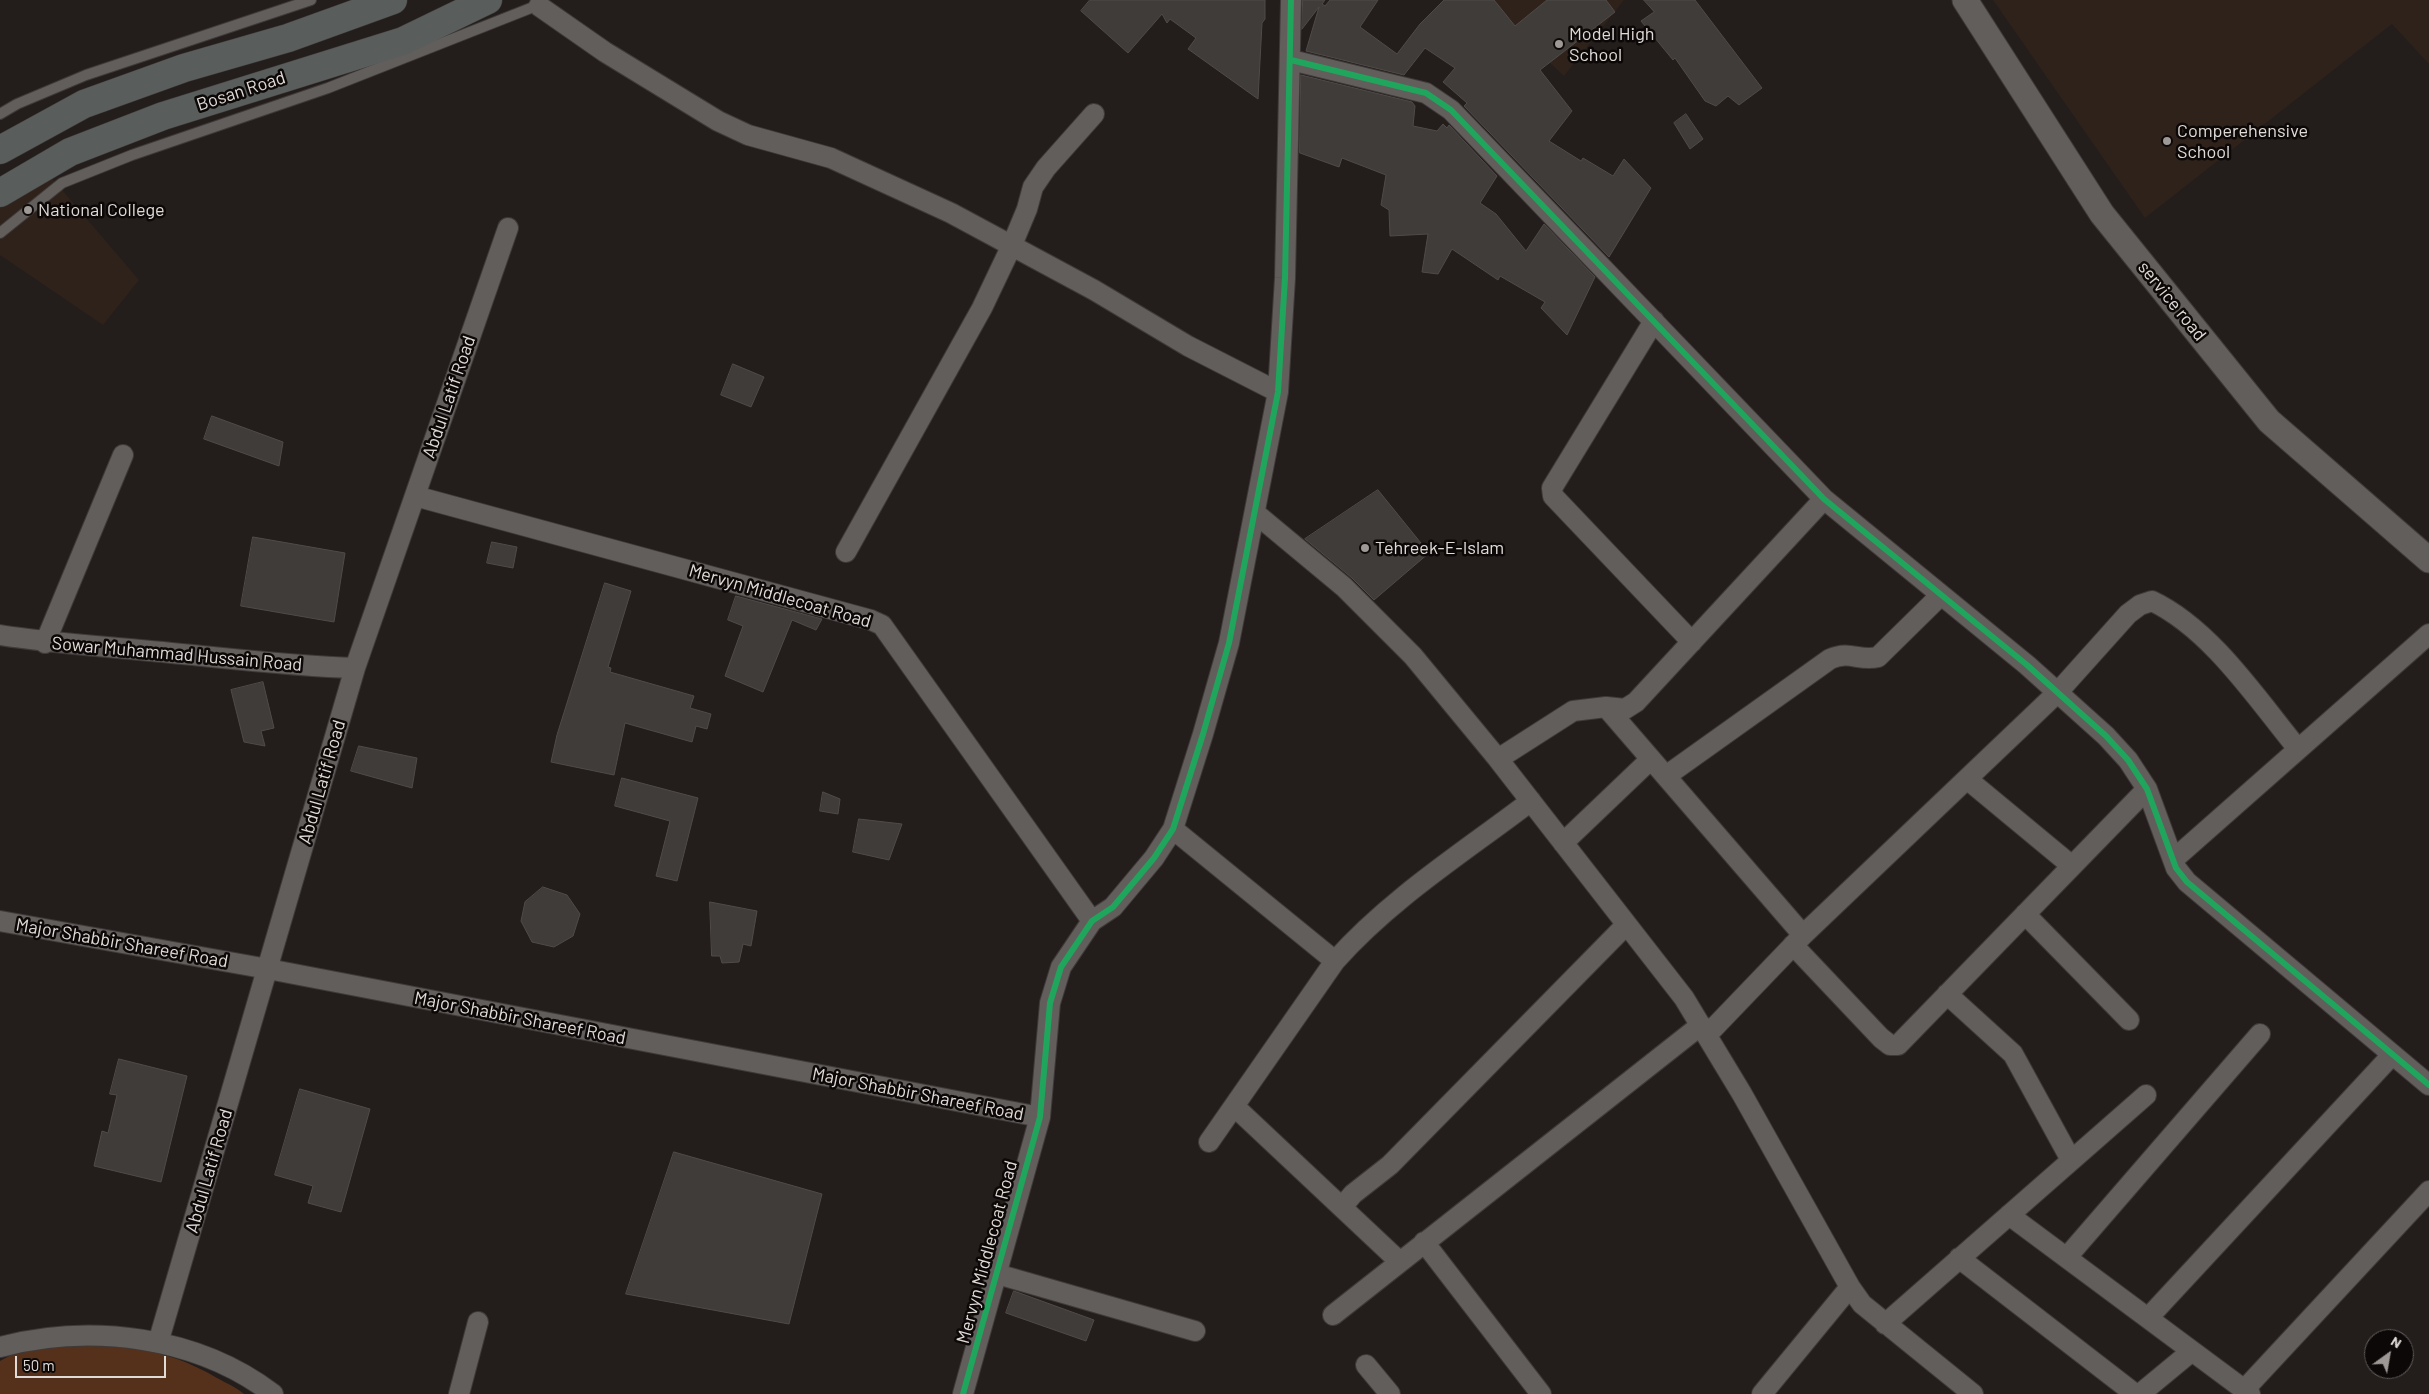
<!DOCTYPE html>
<html>
<head>
<meta charset="utf-8">
<style>
  body { margin:0 }
  #map { position:relative; width:2429px; height:1394px; overflow:hidden; background:#231e1c; font-family:Barlow,sans-serif }
  canvas { display:block }
  .north { position:absolute; left:2364px; top:1329px; width:50px; height:50px; box-sizing:border-box; background:#0c0807; border:1px solid #615c5b; border-radius:50%; rotate:32deg; font-size:14px; font-weight:700; line-height:20px; text-align:center; color:#e1dbd8 }
  .north::after { content:''; display:block; margin:auto; width:18px; height:22px; background:#9e9996; clip-path:polygon(50% 0,100% 100%,50% 72%,0 100%) }
  .scale { position:absolute; left:15px; top:1356px; width:151px; height:22px; box-sizing:border-box; border:2px solid #e1dbd8; border-top:0; padding-left:6px; font-size:15px; line-height:18px; white-space:nowrap; color:#e1dbd8; -webkit-text-stroke:4px #0c0807; paint-order:stroke }
</style>
</head>
<body>
<div id="map">
<canvas width="2429" height="1394"></canvas>
<div class="north">N</div>
<div class="scale">50 m</div>
</div>
<script>
const ctx = document.querySelector('canvas').getContext('2d');
ctx.lineJoin = 'round';
function fill(path, color) { ctx.fillStyle = color; ctx.fill(path, 'evenodd'); }
function strokePath(path, color, width, dash) { ctx.strokeStyle = color; ctx.lineWidth = width; ctx.lineCap = dash ? 'butt' : 'round'; ctx.setLineDash(dash || []); ctx.stroke(path); }
function drawText(font, color, halo, rows, align = 'center') {
  ctx.font = font + ' Barlow,sans-serif'; ctx.lineWidth = 5; ctx.setLineDash([]); ctx.textBaseline = 'middle'; ctx.strokeStyle = halo; ctx.fillStyle = color; for (const [text, x, y, turn = 0] of rows) {
    ctx.save(); ctx.translate(x, y); ctx.rotate((+turn || 0) * Math.PI / 180); ctx.textAlign = isNaN(turn) ? turn : align; if (halo) ctx.strokeText(text, 0, 0); ctx.fillText(text, 0, 0); ctx.restore();
  }
}
fill(new Path2D(`
  M1482 0H1624L1564 76Z
  M1993 0H2429V64L2392 24 2145 218Z
  M45 170 139 280 103 325 0 255V208Z`), '#2f221b');
fill(new Path2D(`
  M57 1345C119 1345 163 1346 217 1378 226 1383 236 1387 244 1394H0V1361L11 1355Z`), '#55311c');
const building = new Path2D(`
  M1090 0H1265V19L1262 23 1258 99 1188 49 1196 38 1170 19 1167 23 1162 14 1128 53 1081 11Z
  M1303 0H1325L1322 4 1325 6 1330 0H1378L1360 27 1397 54 1420 24 1444 0H1494L1515 26 1547 0H1606L1615 12 1540 70 1572 111 1549 141 1581 161 1583 158 1613 176 1624 159 1651 188 1609 257 1464 106 1467 103 1443 82 1455 68 1425 48 1404 75 1306 51 1319 7 1302 29Z
  M1644 0H1695L1762 88 1739 105 1728 96 1716 106 1705 101 1675 58 1673 60 1641 21 1654 12Z
  M1301 75 1412 102 1415 106 1413 126 1437 131 1443 124 1447 128 1449 125 1497 176 1480 203 1496 214 1526 251 1544 224 1595 277 1567 335 1541 308 1545 302 1500 276 1498 280 1452 249 1438 274 1422 272 1428 234 1390 236 1389 210 1381 205 1386 175 1342 158 1339 167 1300 153Z
  M1686 114 1703 139 1690 149 1674 123Z
  M733 364 764 377 751 407 721 395Z
  M212 416 283 442 279 466 204 439Z
  M1378 490 1429 553 1374 600 1352 578 1305 539Z
  M253 537 345 553 334 622 241 606Z
  M492 542 517 547 513 568 487 563Z
  M605 583 631 591 608 667 611 668 610 672 694 696 690 708 711 714 707 729 696 726 692 742 625 723 614 775 551 762 557 735Z
  M736 596 822 619 816 630 792 620 763 692 725 676 743 626 728 620Z
  M263 682 274 728 261 731 265 746 244 742 231 690Z
  M359 746 417 758 412 788 351 771Z
  M622 778 698 798 677 881 656 876 670 821 615 806Z
  M823 792 840 799 838 814 820 811Z
  M859 819 902 824 889 860 853 852Z
  M543 887 567 895 580 914 573 936 554 947 532 942 521 921 525 902Z
  M710 902 757 911 751 946 743 944 739 962 722 963 720 956H712Z
  M119 1059 187 1076 161 1182 94 1166 102 1131 108 1133 117 1095 110 1094Z
  M300 1089 370 1109 341 1212 308 1203 313 1186 275 1175Z
  M674 1152 822 1194 789 1324 626 1294Z
  M1014 1291 1094 1320 1086 1341 1006 1313Z`);
fill(building, '#3f3c3a');
strokePath(building, '#504b49', 1);
const service = new Path2D(`
  M0 114 17 104 86 75 311 0
  M0 233 62 183 132 155 328 88 541 4`);
const minor = new Path2D(`
  M539 6 605 52 718 121 748 135 831 158 951 213 1094 290 1188 346 1278 392
  M1291 60 1426 93 1451 110 1824 499 2027 665 2106 736 2128 760 2147 789 2176 868 2187 882 2429 1085
  M1654 321 1552 488 1553 496 1692 642
  M415 496 871 620 882 625 1092 921
  M1255 513 1344 587 1413 656 1498 759 1684 998 1742 1094 1850 1287 1862 1304 1973 1394
  M846 552 982 308 1012 245 1027 209 1033 187 1046 168 1094 114
  M0 635C50 643 101 646 151 651 219 657 287 666 355 668
  M45 643 123 455
  M1606 707 1803 935
  M1498 759 1573 711 1606 707 1625 709 1636 702 1824 499
  M1666 776 1830 659C1851 650 1859 662 1878 657L1941 595
  M1967 779 2072 866
  M1173 829 1335 961
  M1563 843 1651 759
  M2174 859 2429 634
  M2025 914 2129 1020
  M0 921 268 969 1040 1117
  M1793 945 1881 1038 1890 1045H1898L2147 789
  M1947 994 2013 1054 2071 1160
  M1707 1035 1803 935 2058 692 2128 614 2140 605 2152 601C2211 629 2257 699 2298 749
  M1234 1106 1400 1262
  M1209 1142 1335 961C1391 898 1464 852 1531 801
  M1342 1207 1353 1194 1390 1165 1626 925
  M2009 1215 2250 1394
  M1424 1242 1541 1394
  M2067 1257 2260 1034
  M1959 1258 2135 1394
  M997 1274 1195 1331
  M1333 1315 1701 1025
  M2148 1318 2392 1055
  M1885 1324 2146 1095
  M158 1343 355 668 508 228
  M0 1347C91 1323 197 1336 273 1394
  M1366 1365 1390 1394
  M2244 1390 2429 1191
  M459 1394 478 1322
  M963 1394 1040 1117 1050 1003 1061 967 1092 921 1113 907 1154 858 1173 829 1203 734 1229 643 1278 392 1285 278 1291 0
  M1762 1394 1850 1287
  M2140 1394 2192 1351`);
const tertiary = new Path2D(`
  M1965 0 2102 214 2269 421 2429 560`);
const primary = new Path2D(`
  M0 150 84 104 184 68 288 38 393 0
  M0 193 70 152 163 116 403 41 488 0`);
strokePath(service, '#3f3a39', 12);
strokePath(minor, '#3f3a39', 22);
strokePath(tertiary, '#3f3a39', 27);
strokePath(primary, '#3f3a39', 29);
strokePath(service, '#625e5c', 10);
strokePath(minor, '#625e5c', 20);
strokePath(tertiary, '#625e5c', 25);
strokePath(primary, '#595e5c', 28);
strokePath(new Path2D(`
  M1291 60 1426 93 1451 110 1824 499 2027 665 2106 736 2128 760 2147 789 2176 868 2187 882 2429 1085
  M963 1394 1040 1117 1050 1003 1061 967 1092 921 1113 907 1154 858 1173 829 1203 734 1229 643 1278 392 1285 278 1291 0`), '#20a55d', 6);
for (const [x, y, r, color] of [
  [1559,44,5,"#9e9996"],
  [2167,141,5,"#9e9996"],
  [28,210,5,"#9e9996"],
  [1365,548,5,"#9e9996"]
]) { const dot = new Path2D(); dot.arc(x, y, r, 0, 2 * Math.PI); ctx.fillStyle = color; ctx.fill(dot); strokePath(dot, '#0c0807', 2); }
drawText('18px', '#e1dbd8', '#0c0807', [
  ["Model High",1569,34],
  ["School",1569,55],
  ["Comperehensive",2177,131],
  ["School",2177,152],
  ["National College",38,210],
  ["Tehreek-E-Islam",1375,548]
], 'left');
drawText('18px', '#e1dbd8', '#0c0807', [
  ["Bosan Road",241,91,-18],
  ["service road",2172,301,51],
  ["Abdul Latif Road",449,397,-71],
  ["Mervyn Middlecoat Road",780,596,16],
  ["Sowar Muhammad Hussain Road",177,654,5],
  ["Abdul Latif Road",322,782,-74],
  ["Major Shabbir Shareef Road",122,943,10],
  ["Major Shabbir Shareef Road",520,1018,11],
  ["Major Shabbir Shareef Road",918,1094,11],
  ["Abdul Latif Road",209,1171,-74],
  ["Mervyn Middlecoat Road",987,1252,-75]
]);
</script>
</body>
</html>
